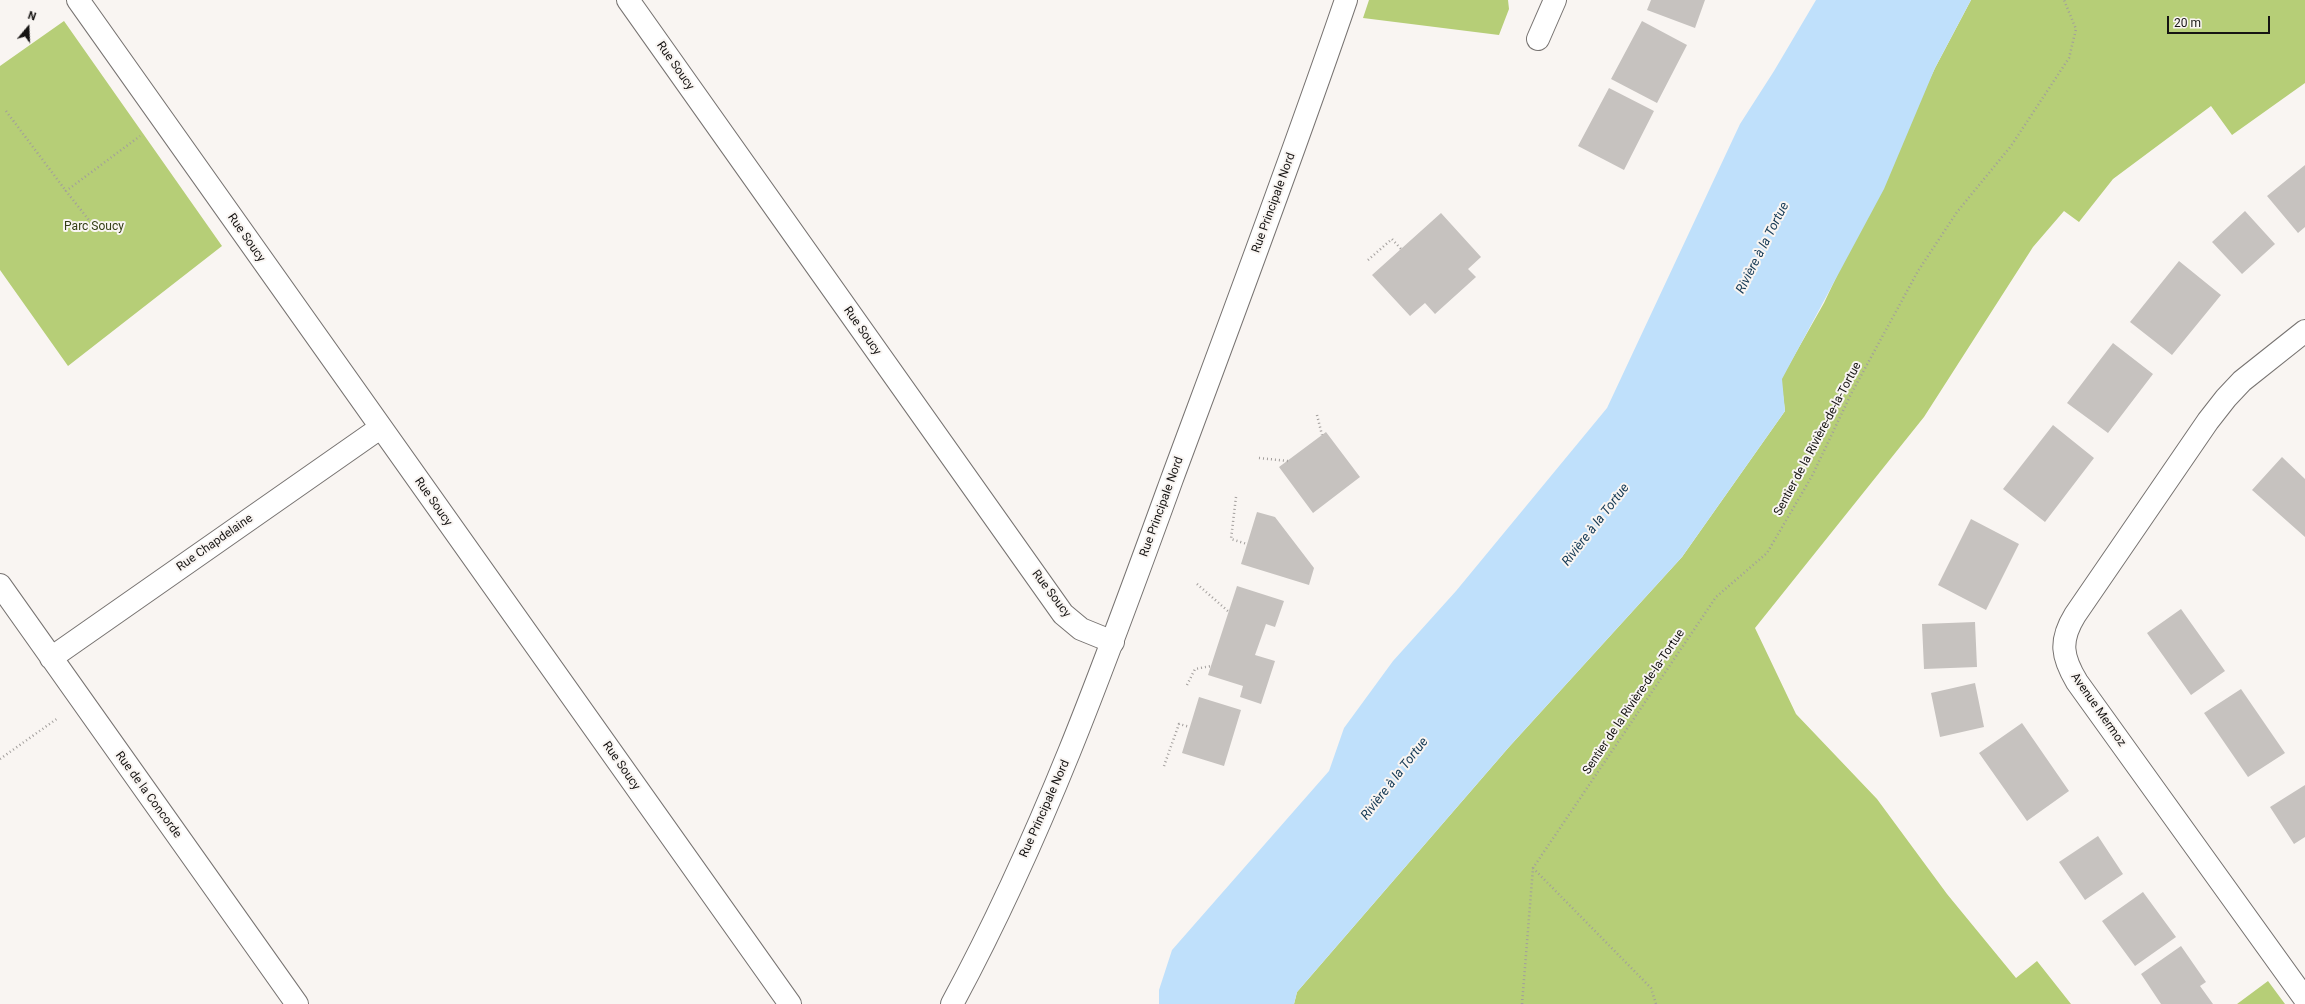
<!DOCTYPE html>
<html>
<head>
<meta charset="utf-8">
<style>
  body { margin:0 }
  #map { position:relative; width:2305px; height:1004px; overflow:hidden; background:#f9f5f2; font-family:Roboto,sans-serif }
  canvas { display:block }
  .north { position:absolute; left:8px; top:8px; width:40px; height:40px; -webkit-text-stroke:3px #f9f5f2; paint-order:stroke; rotate:19deg; font-size:11px; font-weight:700; line-height:16px; text-align:center; color:#161413 }
  .north::after { content:''; display:block; margin:auto; width:14px; height:18px; background:#161413; clip-path:polygon(50% 0,100% 100%,50% 72%,0 100%) }
  .scale { position:absolute; left:2167px; top:16px; width:103px; height:18px; box-sizing:border-box; border:2px solid #161413; border-top:0; padding-left:5px; font-size:12px; line-height:14px; white-space:nowrap; color:#161413; -webkit-text-stroke:3px #f9f5f2; paint-order:stroke }
</style>
</head>
<body>
<div id="map">
<canvas width="2305" height="1004"></canvas>
<div class="north">N</div>
<div class="scale">20 m</div>
</div>
<script>
const ctx = document.querySelector('canvas').getContext('2d');
ctx.lineJoin = 'round';
function fill(path, color) { ctx.fillStyle = color; ctx.fill(path, 'evenodd'); }
function strokePath(path, color, width, dash) { ctx.strokeStyle = color; ctx.lineWidth = width; ctx.lineCap = dash ? 'butt' : 'round'; ctx.setLineDash(dash || []); ctx.stroke(path); }
function drawText(font, color, halo, rows, align = 'center') {
  ctx.font = font + ' Roboto,sans-serif'; ctx.lineWidth = 4; ctx.setLineDash([]); ctx.textBaseline = 'middle'; ctx.strokeStyle = halo; ctx.fillStyle = color; for (const [text, x, y, turn = 0] of rows) {
    ctx.save(); ctx.translate(x, y); ctx.rotate((+turn || 0) * Math.PI / 180); ctx.textAlign = isNaN(turn) ? turn : align; if (halo) ctx.strokeText(text, 0, 0); ctx.fillText(text, 0, 0); ctx.restore();
  }
}
fill(new Path2D(`
  M1369 0H1508L1509 9 1499 35 1363 18Z
  M1971 0H2305V83L2232 135 2211 106 2113 179 2079 222 2064 211 2033 247 1924 417 1755 628 1796 714 1877 799 1947 894 2016 978 2037 961 2071 1004H1294L1297 992 1509 747 1682 557 1785 411 1781 379 1824 303 1935 68Z
  M64 21 222 246 68 366 0 270V66Z
  M2268 981 2285 1004H2237Z`), '#b6ce77');
fill(new Path2D(`
  M1816 0H1971L1935 68 1884 189 1782 379 1785 411 1682 557 1509 747 1297 992 1294 1004H1159V990L1172 950 1329 771 1344 728 1393 661 1456 591 1607 408 1740 124 1774 71Z`), '#bfe0fb');
fill(new Path2D(`
  M1651 0H1705L1695 28 1647 10Z
  M1642 21 1687 45 1657 103 1611 79Z
  M1609 88 1654 111 1624 170 1578 146Z
  M2305 165V227L2298 233 2267 196Z
  M2245 211 2275 244 2242 274 2212 242Z
  M1441 213 1481 257 1468 269 1476 277 1435 314 1425 303 1410 316 1372 275Z
  M2179 261 2221 295 2172 355 2130 322Z
  M2113 343 2153 374 2108 433 2067 403Z
  M2053 425 2094 458 2045 522 2003 489Z
  M1326 432 1360 477 1313 513 1279 467Z
  M2282 457 2305 479V537L2252 490Z
  M1257 512 1275 517 1314 568 1309 585 1241 564Z
  M1971 519 2019 544 1986 610 1938 585Z
  M1237 586 1284 601 1275 627 1266 624 1255 655 1275 661 1261 704 1240 697 1243 686 1208 675Z
  M2181 609 2225 671 2191 695 2147 633Z
  M1975 622 1977 667 1924 669 1922 624Z
  M1975 683 1984 727 1940 737 1931 693Z
  M2241 689 2285 753 2248 777 2204 713Z
  M1199 697 1241 710 1224 766 1182 753Z
  M2022 723 2069 791 2027 821 1979 753Z
  M2305 785V837L2294 844 2270 807Z
  M2098 836 2123 874 2085 900 2059 862Z
  M2143 892 2176 937 2135 966 2102 921Z
  M2181 946 2206 982 2200 986 2213 1004H2161L2141 974Z`), '#c6c2bf');
const street = new Path2D(`
  M78 0 790 1004
  M628 0 1063 614 1081 629 1113 642
  M1538 39 1555 0
  M2305 331 2242 381 2226 398 2208 421 2075 615C2059 641 2062 657 2077 682L2305 999
  M0 585 297 1004
  M51 658 380 428`);
const secondary = new Path2D(`
  M952 1004C1043 836 1107 658 1172 479 1231 320 1291 161 1346 0`);
strokePath(street, '#777371', 24);
strokePath(secondary, '#777371', 24);
strokePath(new Path2D(`
  M6 111 66 191
  M96 229 66 191 140 136
  M1368 260 1392 239 1401 249
  M1317 415 1322 435
  M1259 458 1288 461
  M1236 497 1231 539 1247 544
  M1197 584 1229 612
  M1187 685 1195 669 1211 666
  M0 759 58 718
  M1164 766 1179 724 1190 727
  M1533 868 1651 988 1656 1004
  M1522 1004 1533 868 1716 597 1767 553 1812 476 1851 394 1918 271 1957 212 2011 146 2069 58 2076 29 2064 0`), '#a29e9c', 2.5, [1, 3]);
strokePath(street, '#fff', 22);
strokePath(secondary, '#fff', 22);
drawText('12px', '#161413', '#f9f5f2', [
  ["Rue Soucy",675,66,55],
  ["Rue Principale Nord",1274,203,-70],
  ["Rue Soucy",246,238,55],
  ["Rue Soucy",862,331,55],
  ["Sentier de la Rivière-de-la-Tortue",1818,439,-62],
  ["Rue Soucy",433,502,55],
  ["Rue Principale Nord",1162,507,-70],
  ["Rue Chapdelaine",215,543,-35],
  ["Rue Soucy",1051,594,53],
  ["Sentier de la Rivière-de-la-Tortue",1634,702,-56],
  ["Avenue Mermoz",2098,710,55],
  ["Rue Soucy",621,766,55],
  ["Rue de la Concorde",148,795,54],
  ["Rue Principale Nord",1045,809,-66]
]);
drawText('12px', '#333d15', '#f9f5f2', [
  ["Parc Soucy",94,227]
]);
drawText('italic 13px', '#153a55', '#f9f5f2', [
  ["Rivière à la Tortue",1763,248,-63],
  ["Rivière à la Tortue",1596,525,-52],
  ["Rivière à la Tortue",1395,779,-52]
]);
</script>
</body>
</html>
